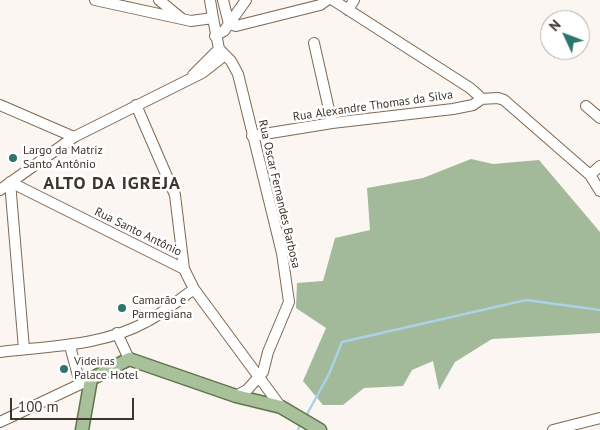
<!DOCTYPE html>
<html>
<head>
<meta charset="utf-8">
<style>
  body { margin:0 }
  #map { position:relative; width:600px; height:430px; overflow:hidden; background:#fbf6f1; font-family:"PT Sans",sans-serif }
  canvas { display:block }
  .north { position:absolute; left:540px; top:10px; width:50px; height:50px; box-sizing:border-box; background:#fff; border:1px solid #b2aeaa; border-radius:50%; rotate:313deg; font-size:14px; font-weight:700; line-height:20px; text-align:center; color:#3f352b }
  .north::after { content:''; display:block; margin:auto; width:18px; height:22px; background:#2d746b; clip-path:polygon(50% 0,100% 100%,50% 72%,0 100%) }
  .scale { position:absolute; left:10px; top:398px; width:124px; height:22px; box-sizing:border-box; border:2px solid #3f352b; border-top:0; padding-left:6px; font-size:15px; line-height:18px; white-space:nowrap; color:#3f352b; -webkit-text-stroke:4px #fff; paint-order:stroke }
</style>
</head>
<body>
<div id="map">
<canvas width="600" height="430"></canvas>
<div class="north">N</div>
<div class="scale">100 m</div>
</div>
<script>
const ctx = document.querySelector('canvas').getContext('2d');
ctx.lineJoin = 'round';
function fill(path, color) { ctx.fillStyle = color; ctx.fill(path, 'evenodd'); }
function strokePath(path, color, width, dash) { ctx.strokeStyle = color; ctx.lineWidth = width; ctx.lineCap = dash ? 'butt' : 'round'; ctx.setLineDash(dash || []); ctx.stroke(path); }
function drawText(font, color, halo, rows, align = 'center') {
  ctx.font = font + ' "PT Sans",sans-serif'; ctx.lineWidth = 5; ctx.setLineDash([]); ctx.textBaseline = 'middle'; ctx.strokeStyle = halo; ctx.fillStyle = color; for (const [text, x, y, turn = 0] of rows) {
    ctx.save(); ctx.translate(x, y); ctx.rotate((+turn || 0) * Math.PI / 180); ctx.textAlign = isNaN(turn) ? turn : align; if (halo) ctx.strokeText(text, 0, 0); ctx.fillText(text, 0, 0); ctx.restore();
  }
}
fill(new Path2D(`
  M471 159 493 164 539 160 600 232V333L492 339 455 362 439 390 433 361 412 370 403 386 364 388 343 405H323L303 381 326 328 296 308 297 283 323 281 335 238 370 230 367 188 423 178Z`), '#a2b99a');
strokePath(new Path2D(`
  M306 416 329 374 342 342 526 300 600 310
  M298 430 300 425`), '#abd1e6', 2.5);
const minor = new Path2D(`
  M95 0 191 21 213 18 219 49 231 61 238 74 282 253 289 302 268 352 263 372 247 390 236 396
  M159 0 181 18
  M210 0 213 18
  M223 0 229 24 236 26 320 5 327 0
  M348 10 354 0
  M215 36 224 31 246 0
  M314 43 332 123
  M193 75 219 49
  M480 99 498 98 504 100 590 175 600 191
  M0 105 74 137
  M136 105 175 195 184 269
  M586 106 600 118
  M252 136 332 123 453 109 473 105 480 100 479 96 470 88 333 0
  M590 175 600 166
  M10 182 184 269 194 289 281 407
  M10 182 24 349
  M0 190 74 137 202 73 225 55
  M117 333 129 359
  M70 346 80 383
  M0 352C48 346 103 346 146 322 163 313 179 300 194 289
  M0 422 91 379
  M553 430 600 418`);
const major = new Path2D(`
  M82 430 91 379 129 359 236 396 281 407 320 430`);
strokePath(minor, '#7f6852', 12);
strokePath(major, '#5e7549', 15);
strokePath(minor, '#fff', 10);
strokePath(major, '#a8c19b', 12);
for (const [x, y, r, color] of [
  [13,158,5,"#2d746b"],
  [122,308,5,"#2d746b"],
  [64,369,5,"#2d746b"]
]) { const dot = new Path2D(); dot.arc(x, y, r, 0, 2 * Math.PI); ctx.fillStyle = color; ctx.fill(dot); strokePath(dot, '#fff', 2); }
drawText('12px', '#3f352b', '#fff', [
  ["Rua Alexandre Thomas da Silva",373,106,-8],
  ["Rua Oscar Fernandes Barbosa",279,194,77],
  ["Rua Santo Antônio",138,232,26]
]);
drawText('12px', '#3f352b', '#fff', [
  ["Largo da Matriz",23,151],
  ["Santo Antônio",23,165],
  ["Camarão e",132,301],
  ["Parmegiana",132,315],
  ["Videiras",74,362],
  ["Palace Hotel",74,376]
], 'left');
ctx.letterSpacing = '1px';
drawText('bold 18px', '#3f352b', '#fff', [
  ["ALTO DA IGREJA",112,184]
]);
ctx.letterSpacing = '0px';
</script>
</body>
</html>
